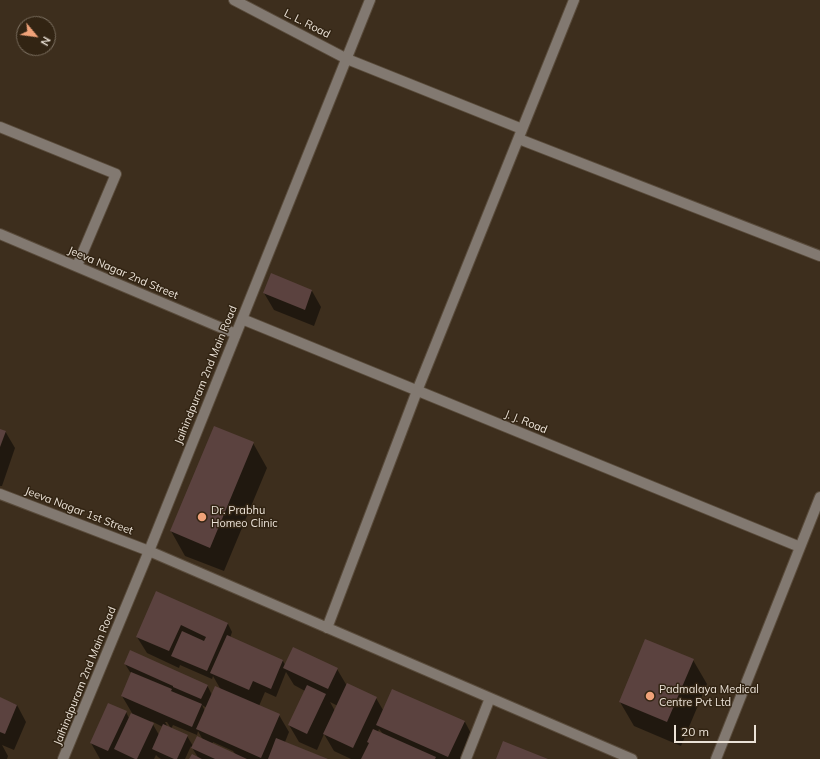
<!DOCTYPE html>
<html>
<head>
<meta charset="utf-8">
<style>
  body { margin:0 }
  #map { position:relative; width:820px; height:759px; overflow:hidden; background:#3d2e1d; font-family:Mulish,sans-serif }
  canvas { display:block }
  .north { position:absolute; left:16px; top:16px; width:40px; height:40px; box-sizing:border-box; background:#322413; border:1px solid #7c7061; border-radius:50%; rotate:119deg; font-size:11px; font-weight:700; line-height:16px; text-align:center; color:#ebe2d7 }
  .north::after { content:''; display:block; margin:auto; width:14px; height:18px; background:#f0a279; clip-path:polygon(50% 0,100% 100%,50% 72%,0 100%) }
  .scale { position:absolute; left:674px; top:725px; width:82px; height:18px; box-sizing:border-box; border:2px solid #ebe2d7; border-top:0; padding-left:5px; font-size:12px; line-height:14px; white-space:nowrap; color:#ebe2d7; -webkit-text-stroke:3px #322413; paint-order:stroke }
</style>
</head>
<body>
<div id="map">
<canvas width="820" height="759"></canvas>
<div class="north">N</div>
<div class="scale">20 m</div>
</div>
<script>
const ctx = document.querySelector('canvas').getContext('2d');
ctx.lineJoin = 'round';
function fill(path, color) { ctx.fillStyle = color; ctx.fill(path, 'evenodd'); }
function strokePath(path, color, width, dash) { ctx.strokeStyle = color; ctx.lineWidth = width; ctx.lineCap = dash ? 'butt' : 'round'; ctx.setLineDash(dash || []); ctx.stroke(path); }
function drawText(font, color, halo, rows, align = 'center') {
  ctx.font = font + ' Mulish,sans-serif'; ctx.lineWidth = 3; ctx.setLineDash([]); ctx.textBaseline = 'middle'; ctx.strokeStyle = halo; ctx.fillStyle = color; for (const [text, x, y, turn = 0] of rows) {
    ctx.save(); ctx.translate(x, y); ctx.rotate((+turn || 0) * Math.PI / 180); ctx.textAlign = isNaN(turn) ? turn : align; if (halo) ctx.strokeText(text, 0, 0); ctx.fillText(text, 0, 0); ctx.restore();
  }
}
fill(new Path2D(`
  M312 291 321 307 314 326 274 310 264 293Z
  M0 430 5 431 15 448 2 486H0Z
  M253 443 267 468 224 571 185 556 171 531Z
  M157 593 228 624 232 632 230 638 283 661 285 665 337 669 347 686 376 698 383 710 392 691 465 722 474 739 465 759H351L334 751 324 734 317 750 299 742 289 725 305 691 294 685 286 672 276 697 265 692 259 706 279 715 289 732 285 742 326 759H190H199L191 746 185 759H161L158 757 156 755 154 759H100L91 743 126 712 129 718 132 713 122 696 132 673 130 672 125 664 207 685 212 695 221 690 213 676 212 679 180 665 179 668 147 653 137 637ZM330 702 338 706 335 711ZM202 705 207 708 205 711ZM151 721 163 727 159 735ZM165 722H167L172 730 170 731ZM173 725 197 735 198 731 203 740 193 746 187 736 171 729ZM379 729 383 734 378 732ZM213 742 233 751 236 755 212 744Z
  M693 660 707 684 681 746 634 726 620 702Z
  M0 698 17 705 26 722 14 750 2 745 8 756 7 759H0Z`), '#0007');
fill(new Path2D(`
  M271 273 312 290 305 310 263 293Z
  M214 426 254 442 210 548 170 531Z
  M0 429 6 431 0 447Z
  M156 591 228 623 207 671 171 656 182 631 204 641 206 637 181 625 169 651 136 637Z
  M227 635 283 660 271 689 253 681 249 690 210 673Z
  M645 639 694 659 667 722 619 702Z
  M293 647 338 668 328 689 283 668Z
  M130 650 208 685 201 699 173 687V686L124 664Z
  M131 672 172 689 171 691 202 704 192 727 121 696Z
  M347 683 377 697 353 748 323 734Z
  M307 685 326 694 307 734 288 725Z
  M215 686 280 714 261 758 196 729Z
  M392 689 465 721 448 757 376 725Z
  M0 697 17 705 5 734 0 732Z
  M108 703 127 711 108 751 90 743Z
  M131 713 154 723 137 759H135L114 749Z
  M163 724 188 735 177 759H174L152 749Z
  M373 729 436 757 435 759H361L369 743 367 742Z
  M197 736 247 759H215L191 748Z
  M276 738 328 759H268Z
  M503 741 548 759H496Z
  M192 754 202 759H189Z`), '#5b423f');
const minor = new Path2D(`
  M234 0 347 59 522 129
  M0 127 116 174 77 266
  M519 139 820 256
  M0 234 236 334
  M242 319 800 547
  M0 494 149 551 632 759
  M327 628 417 391 574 0
  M63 759 149 551 370 0
  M466 759 490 698
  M716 759 820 497`);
strokePath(minor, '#594b3b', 12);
strokePath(minor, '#827971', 10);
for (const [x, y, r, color] of [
  [202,517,5,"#f0a279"],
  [650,696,5,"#f0a279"]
]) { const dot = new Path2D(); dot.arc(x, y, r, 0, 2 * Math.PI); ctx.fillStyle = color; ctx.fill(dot); strokePath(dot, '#322413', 1.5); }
drawText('11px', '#ebe2d7', '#322413', [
  ["L. L. Road",307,24,27],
  ["Jeeva Nagar 2nd Street",123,273,23],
  ["Jaihindpuram 2nd Main Road",206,375,-68],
  ["J. J. Road",526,422,22],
  ["Jeeva Nagar 1st Street",79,511,21],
  ["Jaihindpuram 2nd Main Road",85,676,-68]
]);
drawText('11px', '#ebe2d7', '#322413', [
  ["Dr. Prabhu",211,511],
  ["Homeo Clinic",211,524],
  ["Padmalaya Medical",659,690],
  ["Centre Pvt Ltd",659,703]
], 'left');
</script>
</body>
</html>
